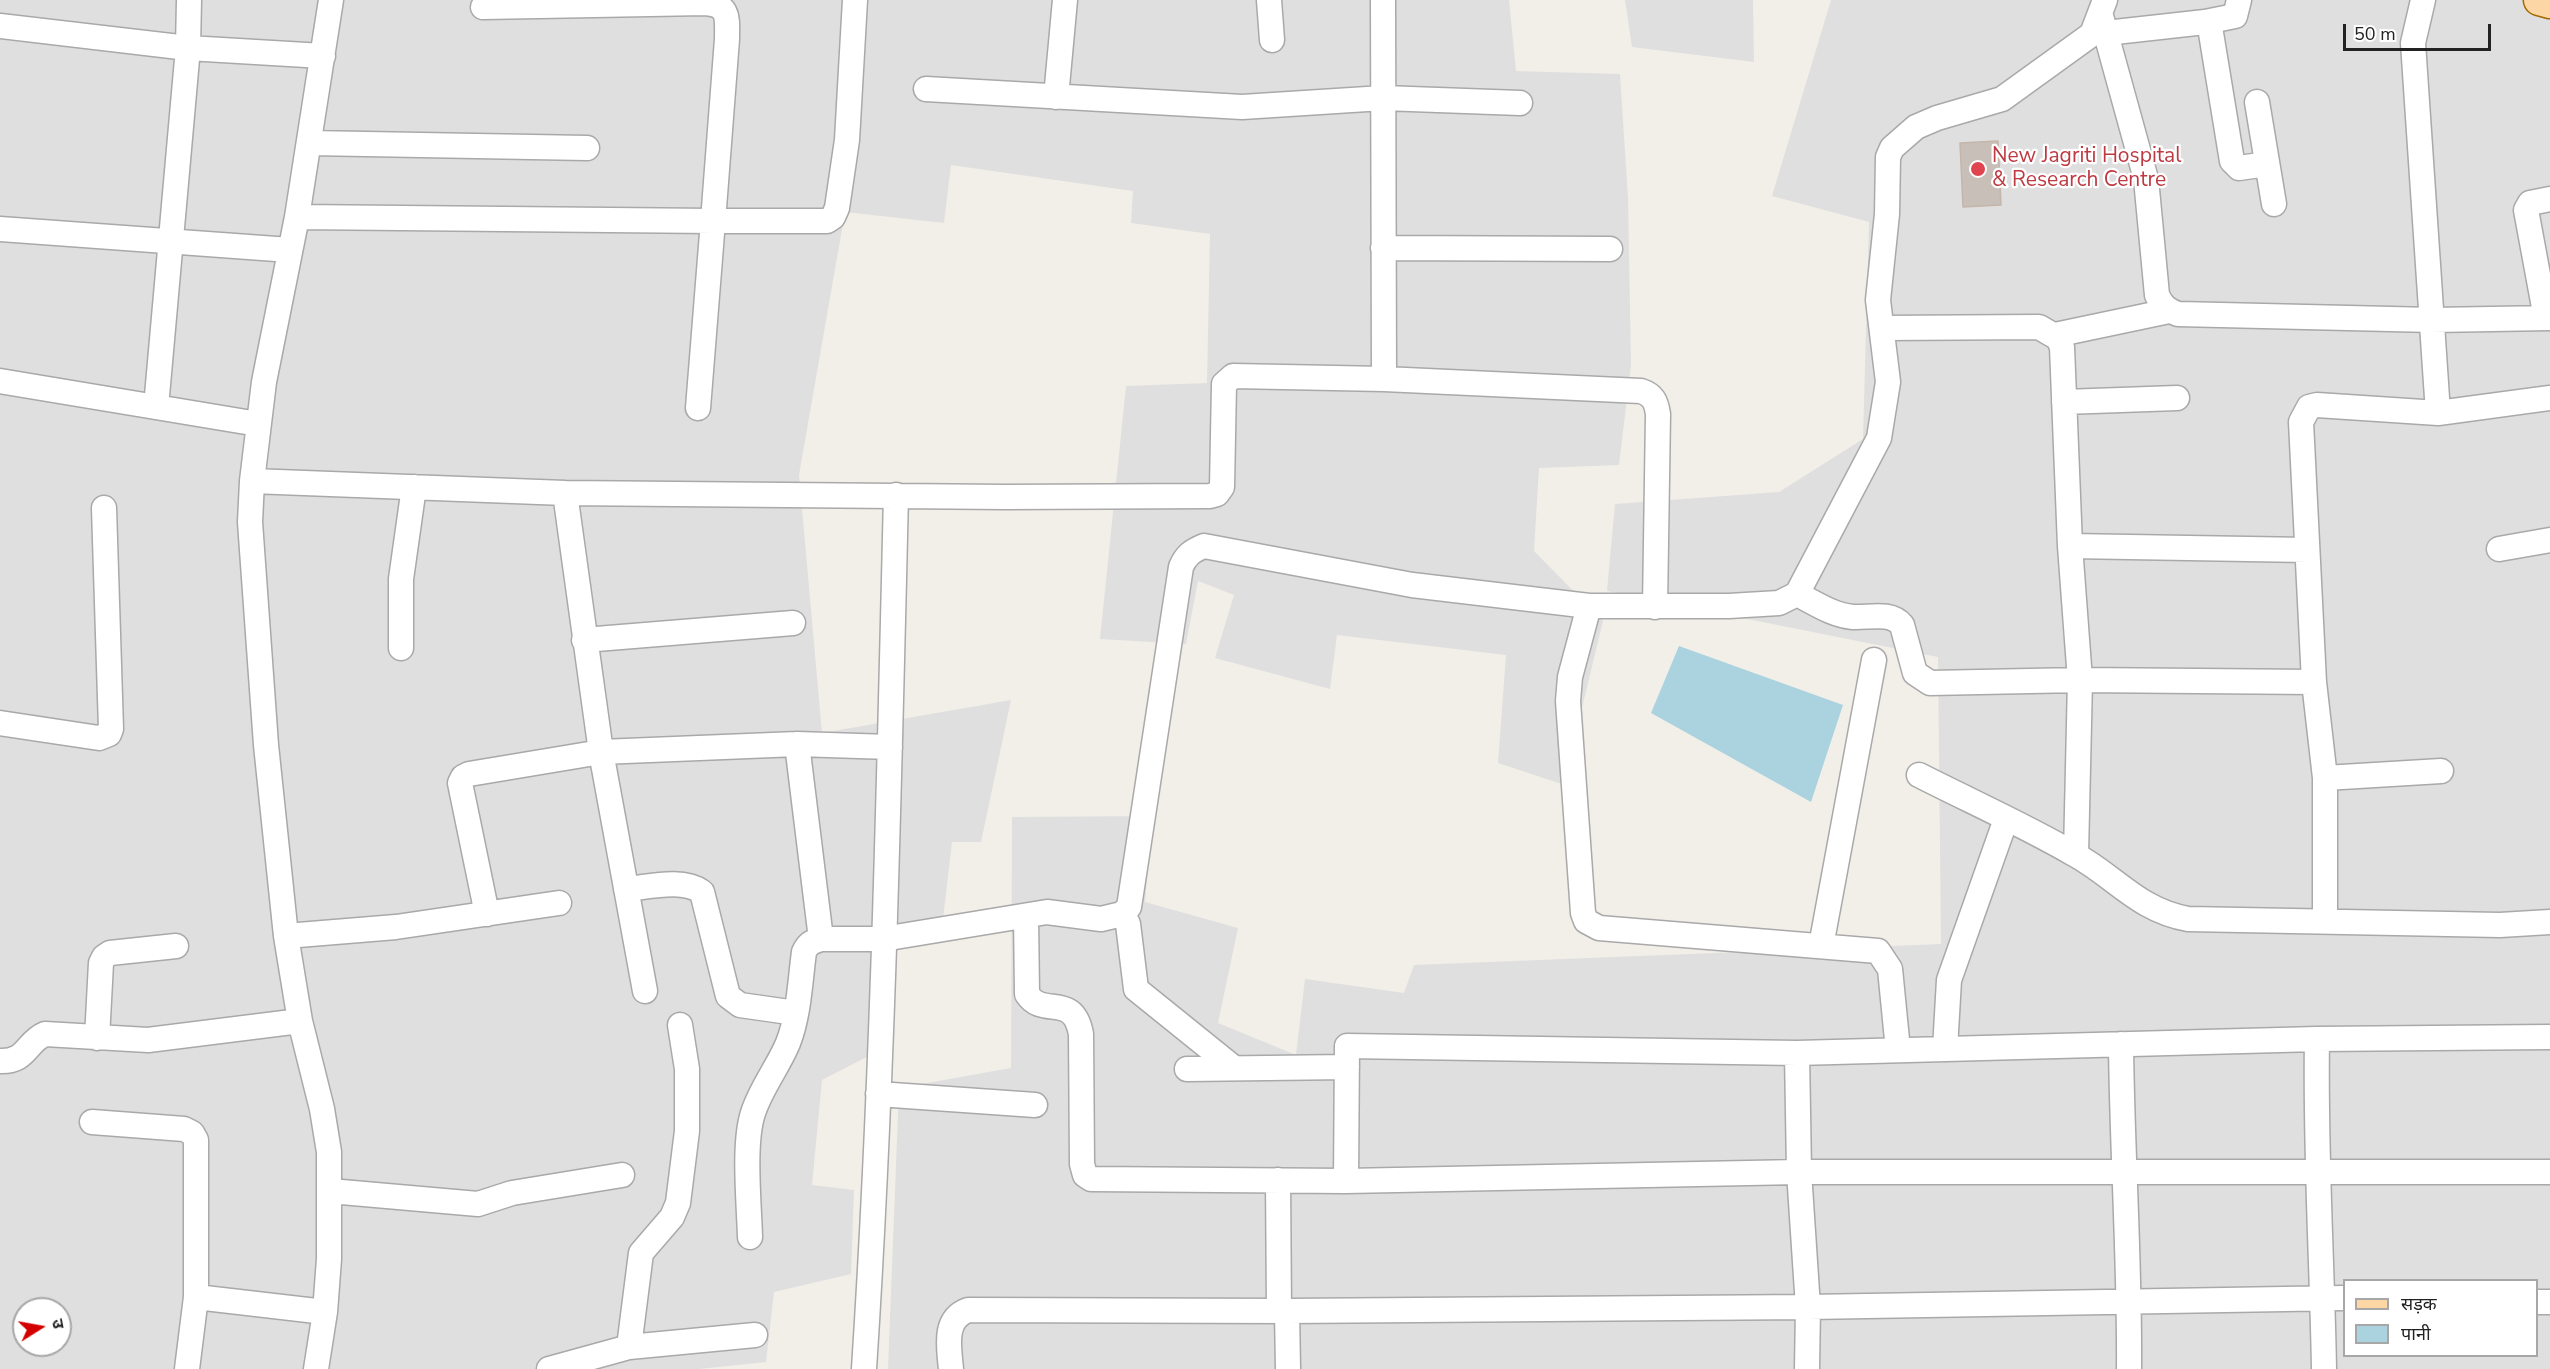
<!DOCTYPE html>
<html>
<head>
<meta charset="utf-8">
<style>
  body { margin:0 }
  #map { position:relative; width:2550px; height:1369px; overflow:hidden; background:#f2efe9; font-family:"Nunito Sans","Noto Sans Devanagari",sans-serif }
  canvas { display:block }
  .legend { position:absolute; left:2343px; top:1279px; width:195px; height:78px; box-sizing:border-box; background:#fff; border:2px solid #a7a7a7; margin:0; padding:8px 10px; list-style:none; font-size:18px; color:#222 }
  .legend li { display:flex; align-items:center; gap:12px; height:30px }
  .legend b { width:30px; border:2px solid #a7a7a7 }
  .north { position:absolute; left:12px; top:1297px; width:60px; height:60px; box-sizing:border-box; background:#fff; border:2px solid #a7a7a7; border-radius:50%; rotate:79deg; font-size:16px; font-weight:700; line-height:24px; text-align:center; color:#222 }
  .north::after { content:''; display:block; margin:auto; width:21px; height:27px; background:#d40000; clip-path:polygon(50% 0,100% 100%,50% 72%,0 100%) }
  .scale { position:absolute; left:2343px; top:24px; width:148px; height:27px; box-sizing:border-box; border:3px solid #222; border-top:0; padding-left:8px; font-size:18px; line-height:21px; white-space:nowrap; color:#222; -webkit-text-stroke:4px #fff; paint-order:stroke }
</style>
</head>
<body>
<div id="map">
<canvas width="2550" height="1369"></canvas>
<ul class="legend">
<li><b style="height:8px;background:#fcd6a4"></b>सड़क</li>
<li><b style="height:16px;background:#aad3df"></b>पानी</li>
</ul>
<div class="north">उ</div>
<div class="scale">50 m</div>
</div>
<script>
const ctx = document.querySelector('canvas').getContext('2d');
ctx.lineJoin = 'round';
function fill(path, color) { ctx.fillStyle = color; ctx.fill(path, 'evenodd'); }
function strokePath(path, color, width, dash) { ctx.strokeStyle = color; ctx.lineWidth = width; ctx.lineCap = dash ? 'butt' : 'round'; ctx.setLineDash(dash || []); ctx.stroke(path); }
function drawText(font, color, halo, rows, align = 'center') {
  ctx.font = font + ' "Nunito Sans",sans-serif'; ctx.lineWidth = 4.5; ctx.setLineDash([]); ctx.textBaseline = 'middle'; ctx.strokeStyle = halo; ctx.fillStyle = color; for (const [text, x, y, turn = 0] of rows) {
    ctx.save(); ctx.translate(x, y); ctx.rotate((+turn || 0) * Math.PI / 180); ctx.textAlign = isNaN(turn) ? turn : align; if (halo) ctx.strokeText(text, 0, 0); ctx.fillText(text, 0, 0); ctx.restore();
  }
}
fill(new Path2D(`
  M0 0H1509L1516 71 1620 74 1628 198 1631 365 1619 465 1539 468 1534 551 1603 621 1581 712 1586 792 1498 763 1506 655 1337 635 1330 689 1215 658 1234 595 1198 581 1186 644 1100 639 1126 386 1207 383 1210 234 1131 223 1133 191 951 165 944 223 845 212 799 475 822 733 1011 700 981 842H952L943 919 890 953 886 1047 822 1080 812 1185 854 1190 851 1274 774 1292 766 1362 699 1369H0ZM24 1309H60V1345H24Z
  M1625 0H1753L1754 62 1632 47Z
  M1831 0H2550V1369H888L899 1088 1011 1068 1012 817 1152 816 1145 902 1238 928 1218 1023 1296 1055 1305 979 1404 993 1414 965 1941 944 1938 657 1607 591 1615 504 1779 492 1863 439 1869 222 1772 196ZM2344 1280H2536V1356H2344Z`), '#e0dfdf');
fill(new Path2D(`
  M1679 646 1843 705 1811 802 1651 713Z`), '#aad3df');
const building = new Path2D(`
  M1998 141 2001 205 1963 207 1960 143Z`);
fill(building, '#c7bfb8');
strokePath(building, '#c4b6ab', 1.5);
const minor = new Path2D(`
  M1269 0 1272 40
  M1383 0 1384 379
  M2101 16 2146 179 2157 295C2162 306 2167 310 2178 314L2433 320 2550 318
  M2205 22 2235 16 2239 0
  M0 26 188 48 323 56
  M2106 33 2205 22 2210 27 2232 161 2239 168 2267 164
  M926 89 1242 107 1383 98 1520 103
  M1056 97 1065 0
  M2257 102 2274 204
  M310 143 587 148
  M297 217 713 221 727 39C727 18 730 5 705 3L483 7
  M0 229 290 250
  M1383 248 1610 249
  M2546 318 2526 210 2530 203 2550 199
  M1883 328 2039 327 2058 338 2062 347 2070 546 2080 680 2076 854
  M2055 335 2169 311
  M0 381 258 424
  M2064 402 2177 398
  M156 407 188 48 189 0
  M698 408 713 221H827L833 217 837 208 847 140 855 0
  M2438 413 2550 398
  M252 481 565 493 601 752 645 991
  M565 493 1005 497 1210 496 1217 494 1222 487 1224 384 1233 376 1384 379 1641 391C1653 395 1656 401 1658 414L1655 607
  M2070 546 2307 550
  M2499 549 2550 540
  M1797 594C1815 603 1832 615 1853 617 1869 618 1890 611 1902 625L1915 673 1930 683 2080 680 2314 682
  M1589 606 1570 677 1568 701 1583 913 1586 921 1599 928 1878 951 1890 969 1898 1050
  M584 640 793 623
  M401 648V579L414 487
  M0 723 99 738 109 734 111 729 104 508
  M797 744 821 939
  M1919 775C1970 801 2024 825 2074 854 2116 877 2138 910 2188 919L2500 925 2550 922
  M2325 778 2441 771
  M626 889C649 887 683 878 702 892L728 996 740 1005 796 1013
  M487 914 460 783 463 777 469 774 601 752 797 744 890 747
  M1122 914 1128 924 1136 989 1234 1068
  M1026 916 1027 994C1043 1019 1073 991 1081 1034L1082 1164 1085 1175 1091 1179 1346 1181 1799 1172H2550
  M2325 921V778L2314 682 2301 422 2309 407 2317 405 2438 413 2413 43 2423 0
  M286 936 396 927 559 903
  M1821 946 1874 660
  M97 1038 101 963 104 957 110 953 176 946
  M2317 1039C2315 1149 2322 1259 2324 1369
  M2121 1044C2122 1152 2130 1261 2129 1369
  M1945 1049 1949 980 2006 819
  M1797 1053 1799 1172 1808 1307 1807 1369
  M0 1061C27 1062 26 1042 45 1034L148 1040 300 1021
  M1187 1069 1347 1067
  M878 1094 1035 1105
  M92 1122 184 1129 192 1133 196 1140V1297L187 1369
  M1278 1180 1279 1311
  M1346 1181 1347 1046 1797 1053 2317 1039 2550 1037
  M330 1191 478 1204 512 1193 622 1175
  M750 1237C749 1203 743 1143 753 1113 761 1088 778 1067 788 1043 799 1015 800 982 804 952 808 943 812 942 821 939H883L1047 912 1101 919 1122 914 1129 907 1181 567C1186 555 1192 551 1204 546L1412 585 1589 606H1729L1779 603 1797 594 1879 438 1888 382 1878 300 1887 214 1888 157 1892 148 1916 127 1937 118 2002 99 2092 34 2105 0
  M196 1297 325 1312
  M2536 1302H2550
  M1287 1311 1288 1369
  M629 1347 641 1253 672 1217 678 1203 687 1131V1069L680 1025
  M316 1369 325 1312 329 1259V1152L322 1109 300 1021 286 936 266 745 250 522 252 481 264 382 297 217 331 0
  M549 1369 629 1347 755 1335
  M864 1369C883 1078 889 786 896 495
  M951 1369C949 1347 943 1319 968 1310L1287 1311 1808 1307 2344 1298`);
const major = new Path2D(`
  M2539 0 2550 3`);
strokePath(minor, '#a9a9a9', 27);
strokePath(major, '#a06b00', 33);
strokePath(minor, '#fff', 24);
strokePath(major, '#fcd6a4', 30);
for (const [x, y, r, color] of [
  [1978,169,8,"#e0444e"]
]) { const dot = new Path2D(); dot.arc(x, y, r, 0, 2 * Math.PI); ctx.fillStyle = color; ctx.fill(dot); strokePath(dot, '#fff', 2); }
drawText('21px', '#be3a42', '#fff', [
  ["New Jagriti Hospital",1992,157],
  ["& Research Centre",1992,181]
], 'left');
</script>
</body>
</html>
